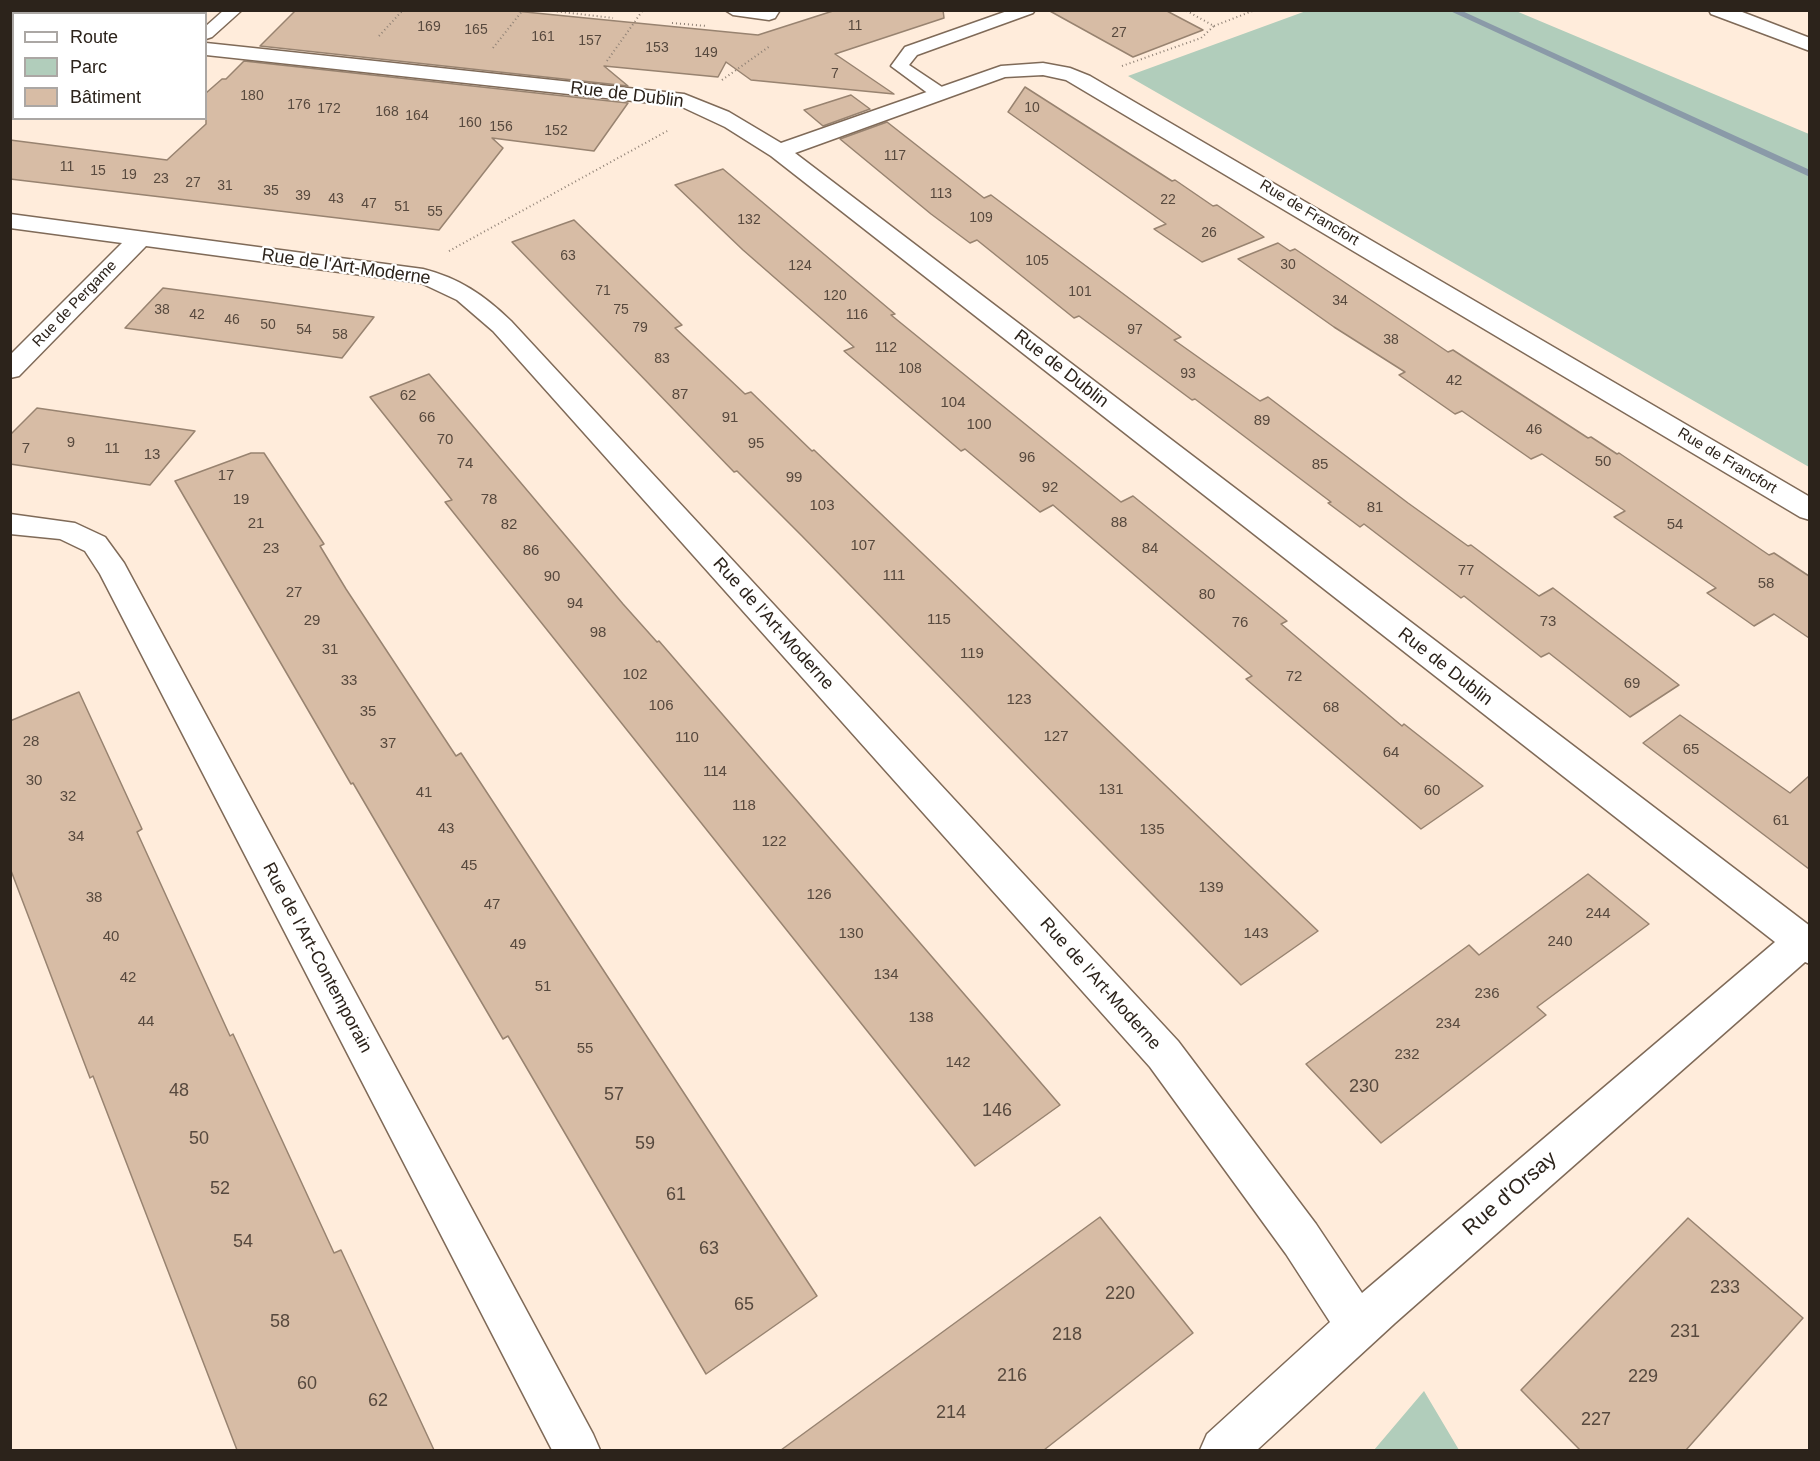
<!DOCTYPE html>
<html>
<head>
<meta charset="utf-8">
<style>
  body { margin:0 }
  #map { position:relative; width:1820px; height:1461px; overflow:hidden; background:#ffecdb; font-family:Helvetica,sans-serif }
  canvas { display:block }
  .frame { position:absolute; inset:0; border:12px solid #2c231b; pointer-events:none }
  .legend { position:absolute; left:12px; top:12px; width:195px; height:108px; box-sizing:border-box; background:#fff; border:2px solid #aba7a4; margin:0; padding:8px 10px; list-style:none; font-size:18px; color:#2c231b }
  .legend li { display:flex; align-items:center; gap:12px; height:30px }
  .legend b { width:30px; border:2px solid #aba7a4 }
</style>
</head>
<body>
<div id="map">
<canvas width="1820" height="1461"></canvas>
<div class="frame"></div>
<ul class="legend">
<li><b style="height:8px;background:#fff"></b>Route</li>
<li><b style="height:16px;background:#b1cdbb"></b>Parc</li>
<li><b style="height:16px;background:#d7bca5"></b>Bâtiment</li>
</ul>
</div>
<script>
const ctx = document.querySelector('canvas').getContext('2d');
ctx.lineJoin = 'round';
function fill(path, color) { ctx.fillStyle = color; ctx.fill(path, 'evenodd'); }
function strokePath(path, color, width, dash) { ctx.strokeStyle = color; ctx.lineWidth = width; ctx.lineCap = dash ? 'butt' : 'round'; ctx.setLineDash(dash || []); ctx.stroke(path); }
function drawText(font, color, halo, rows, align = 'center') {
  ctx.font = font + ' Helvetica,sans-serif'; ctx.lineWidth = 4.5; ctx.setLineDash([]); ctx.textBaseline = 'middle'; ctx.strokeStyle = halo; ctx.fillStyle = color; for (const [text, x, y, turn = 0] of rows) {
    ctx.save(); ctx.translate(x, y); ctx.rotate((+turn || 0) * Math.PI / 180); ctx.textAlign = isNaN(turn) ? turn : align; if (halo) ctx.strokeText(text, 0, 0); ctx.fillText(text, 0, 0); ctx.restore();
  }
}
fill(new Path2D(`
  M1306 11H1516L1809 134V467L1128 76Z
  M1424 1391 1459 1450H1374Z`), '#b1cdbb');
fill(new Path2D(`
  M1448 10H1460L1810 170V177Z`), '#8a9aa8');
const building = new Path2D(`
  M296 10H505L758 35 836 10H943L944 18 835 54 894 94 751 80 726 62 718 77 604 66 628 86 260 46Z
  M1048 10H1165L1203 30 1133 57Z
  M244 61 628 103 594 151 492 138 503 148 439 230 10 179V140L167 160 206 124V93L222 79H226Z
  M1025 87 1172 181 1175 180 1213 206 1217 205 1264 237 1202 262 1154 229 1166 224 1008 112Z
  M851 95 870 109 823 126 804 110Z
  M887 122 984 198 991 195 1181 337 1174 340 1260 401 1268 397 1408 503 1468 546 1471 545 1539 596 1553 588 1679 685 1630 717 1549 653 1541 657 1464 596 1461 598 1364 524 1360 527 1328 503 1331 502 1195 399 1192 400 1079 316 1074 318 977 240 970 243 931 214 840 139Z
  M723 169 895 314 891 315 1121 502 1133 496 1287 621 1281 624 1402 726 1404 724 1483 786 1421 829 1246 679 1252 676 1053 505 1040 512 965 449 961 451 892 392 844 351 854 347 743 250 675 185Z
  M574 220 682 325 675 328 745 394 751 392 812 451 814 450 1318 931 1241 985 802 536 737 471 734 472 512 242Z
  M1278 243 1290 251 1295 249 1448 352 1453 350 1588 438 1591 437 1617 454 1619 453 1769 555 1774 553 1809 576V638L1774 614 1754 626 1707 593 1716 588 1614 517 1625 511 1542 454 1531 459 1462 411 1455 414 1399 375 1405 372 1334 327 1238 259Z
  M163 288 268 302 374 317 342 358 125 328Z
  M429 374 623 604 657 642 659 641 1060 1105 975 1166 445 502 452 500 370 397Z
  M37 408 154 425 195 431 150 485 10 464V435Z
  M251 453H264L324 544 320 546 346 589 456 756 461 753 817 1296 706 1374 508 1036 503 1039 353 783 351 784 175 481Z
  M79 692 142 829 137 832 230 1036 233 1034 334 1253 341 1250 434 1450H237L93 1076 90 1078 10 868V721Z
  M1680 715 1790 793 1809 776V869L1643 743Z
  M1588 874 1649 924 1537 1007 1546 1015 1381 1143 1306 1064 1469 945 1479 955Z
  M1100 1217 1193 1333 1044 1450H781Z
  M1688 1218 1803 1318 1686 1450H1580L1521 1390Z`);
fill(building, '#d7bca5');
strokePath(building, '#988370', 1.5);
const service = new Path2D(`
  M224 10H242L212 37 206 39V26Z
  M725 10H780L775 18 769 20 733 15Z
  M1010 10H1035L1033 13 917 55 909 65 945 89 948 93 945 97H933L891 66 905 47Z`);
const minor = new Path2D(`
  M1709 10H1737L1810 38V51L1711 14Z
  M10 22 14 23V35L10 34Z
  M206 43 684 94 729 112 781 143 1001 66 1043 63 1070 68 1090 76 1810 497V520L1800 517 1066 80 1043 75 1005 77 795 153 1810 926V964L1805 962 1395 1323 1257 1450H1200L1207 1434 1330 1322 1286 1254 1150 1067 493 331 457 300 421 283 146 246 19 376 10 378V355L122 243 10 228V214L423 269C459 278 484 295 511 321L1178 1041 1316 1224 1362 1293 1775 942 771 156 725 127 680 106 206 55Z
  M10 514 75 523 105 537 124 563 593 1434 600 1450H552L100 574 85 551 60 539 10 534Z`);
const tertiary = new Path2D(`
  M30 10 28 14H14V19L10 17 11 10Z`);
strokePath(service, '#7f6a58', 3);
strokePath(minor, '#7f6a58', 3);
strokePath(tertiary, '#7f6a58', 3);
strokePath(new Path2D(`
  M545 10 613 18
  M672 23 707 26
  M1214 26 1255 10
  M379 36 403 10
  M493 48 523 10
  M607 61 643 10
  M1122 66 1201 38 1214 26 1185 10
  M722 80 770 46
  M449 251 669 130`), '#8f8175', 2, [1, 3]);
fill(service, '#fff');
fill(minor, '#fff');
fill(tertiary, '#fff');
drawText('14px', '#57493e', null, [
  ["11",855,26],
  ["169",429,27],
  ["165",476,30],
  ["27",1119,33],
  ["161",543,37],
  ["157",590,41],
  ["153",657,48],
  ["149",706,53],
  ["7",835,74],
  ["180",252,96],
  ["176",299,105],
  ["10",1032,108],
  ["172",329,109],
  ["168",387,112],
  ["164",417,116],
  ["160",470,123],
  ["156",501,127],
  ["152",556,131],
  ["117",895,156],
  ["11",67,167],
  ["15",98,171],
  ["19",129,175],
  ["23",161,179],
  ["27",193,183],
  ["31",225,186],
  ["35",271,191],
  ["113",941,194],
  ["39",303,196],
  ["43",336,199],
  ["22",1168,200],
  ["47",369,204],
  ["51",402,207],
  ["55",435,212],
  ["109",981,218],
  ["132",749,220],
  ["26",1209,233],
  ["63",568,256],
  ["105",1037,261],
  ["30",1288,265],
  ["124",800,266],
  ["71",603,291],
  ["101",1080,292],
  ["120",835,296],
  ["34",1340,301],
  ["38",162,310],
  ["75",621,310],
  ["42",197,315],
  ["116",857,315],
  ["46",232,320],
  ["50",268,325],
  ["79",640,328],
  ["54",304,330],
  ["97",1135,330],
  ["58",340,335],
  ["38",1391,340],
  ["112",886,348],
  ["83",662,359],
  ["108",910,369],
  ["93",1188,374]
]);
drawText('15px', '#2c231b', '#fff', [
  ["Rue de Francfort",1309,213,31],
  ["Rue de Pergame",75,304,-46],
  ["Rue de Francfort",1727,461,31]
]);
drawText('15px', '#57493e', null, [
  ["42",1454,381],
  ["87",680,395],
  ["62",408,396],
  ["104",953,403],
  ["66",427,418],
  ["91",730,418],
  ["89",1262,421],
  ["100",979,425],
  ["46",1534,430],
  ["70",445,440],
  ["9",71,443],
  ["95",756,444],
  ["7",26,449],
  ["11",112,449],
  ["13",152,455],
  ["96",1027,458],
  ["50",1603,462],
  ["74",465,464],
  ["85",1320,465],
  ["17",226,476],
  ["99",794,478],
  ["92",1050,488],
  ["19",241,500],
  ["78",489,500],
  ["103",822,506],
  ["81",1375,508],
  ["88",1119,523],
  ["21",256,524],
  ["82",509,525],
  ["54",1675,525],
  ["107",863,546],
  ["23",271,549],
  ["84",1150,549],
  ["86",531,551],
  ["77",1466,571],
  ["111",894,576],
  ["90",552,577],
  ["58",1766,584],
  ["27",294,593],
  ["80",1207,595],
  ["94",575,604],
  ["115",939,620],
  ["29",312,621],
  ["73",1548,622],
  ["76",1240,623],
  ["98",598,633],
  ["31",330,650],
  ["119",972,654],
  ["102",635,675],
  ["72",1294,677],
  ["33",349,681],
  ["69",1632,684],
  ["123",1019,700],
  ["106",661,706],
  ["68",1331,708],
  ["35",368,712],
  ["127",1056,737],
  ["110",687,738],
  ["28",31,742],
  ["37",388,744],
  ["65",1691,750],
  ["64",1391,753],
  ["114",715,772],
  ["30",34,781],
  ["131",1111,790],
  ["60",1432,791],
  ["41",424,793],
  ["32",68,797],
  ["118",744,806],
  ["61",1781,821],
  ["43",446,829],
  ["135",1152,830],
  ["34",76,837],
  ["122",774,842],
  ["45",469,866],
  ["139",1211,888],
  ["126",819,895],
  ["38",94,898],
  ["47",492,905],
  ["244",1598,914],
  ["130",851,934],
  ["143",1256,934],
  ["40",111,937],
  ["240",1560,942],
  ["49",518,945],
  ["134",886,975],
  ["42",128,978],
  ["51",543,987],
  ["236",1487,994],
  ["138",921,1018],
  ["44",146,1022],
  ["234",1448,1024],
  ["55",585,1049],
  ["232",1407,1055],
  ["142",958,1063]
]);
drawText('18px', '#2c231b', '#fff', [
  ["Rue de Dublin",627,95,7],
  ["Rue de l'Art-Moderne",346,267,8],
  ["Rue de Dublin",1061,369,38],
  ["Rue de l'Art-Moderne",773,624,48],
  ["Rue de Dublin",1445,667,38],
  ["Rue de l'Art-Contemporain",317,958,62],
  ["Rue de l'Art-Moderne",1100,984,48]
]);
drawText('18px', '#57493e', null, [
  ["230",1364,1087],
  ["48",179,1091],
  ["57",614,1095],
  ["146",997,1111],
  ["50",199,1139],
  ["59",645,1144],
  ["52",220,1189],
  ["61",676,1195],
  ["54",243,1242],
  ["63",709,1249],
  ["233",1725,1288],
  ["220",1120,1294],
  ["65",744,1305],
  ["58",280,1322],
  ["231",1685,1332],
  ["218",1067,1335],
  ["216",1012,1376],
  ["229",1643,1377],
  ["60",307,1384],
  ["62",378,1401],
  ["214",951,1413],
  ["227",1596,1420]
]);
drawText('21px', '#2c231b', '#fff', [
  ["Rue d'Orsay",1510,1194,-41]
]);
</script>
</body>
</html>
